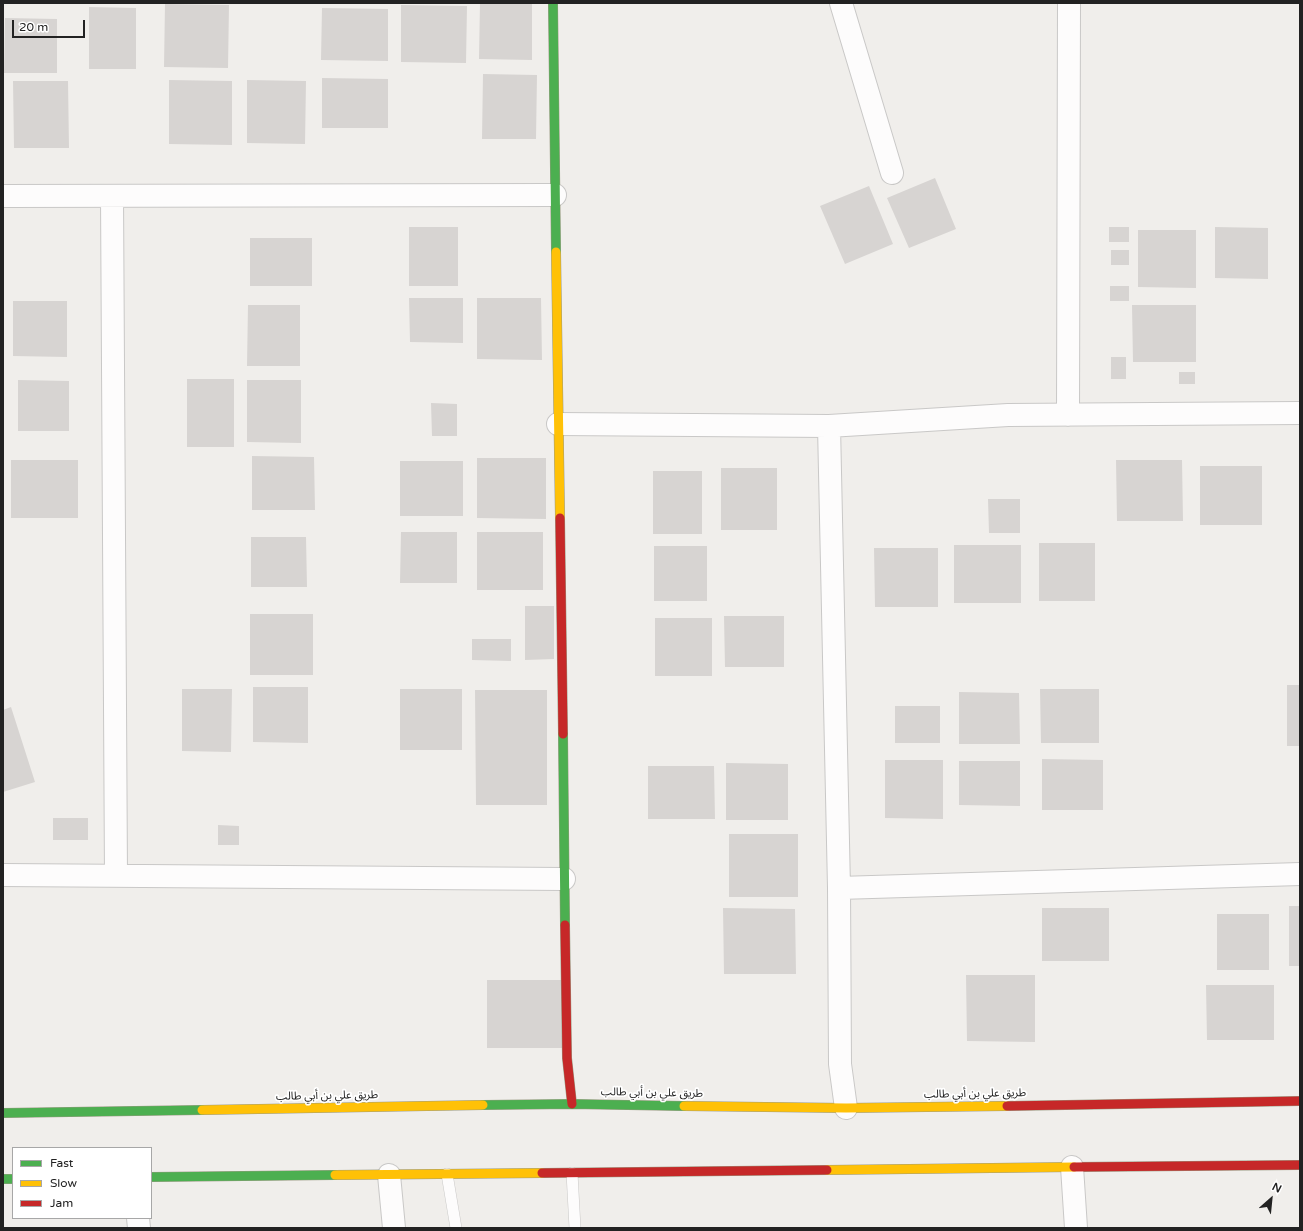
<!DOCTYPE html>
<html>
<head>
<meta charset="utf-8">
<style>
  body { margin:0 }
  #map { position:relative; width:1303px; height:1231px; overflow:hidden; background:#f0eeeb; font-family:"Varela Round",sans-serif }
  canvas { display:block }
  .frame { position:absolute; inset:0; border:4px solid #222; pointer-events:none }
  .legend { position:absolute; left:12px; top:1147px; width:140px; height:72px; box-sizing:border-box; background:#fff; border:1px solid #a7a7a7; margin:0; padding:5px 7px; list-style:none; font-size:12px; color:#222 }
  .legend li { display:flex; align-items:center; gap:8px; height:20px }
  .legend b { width:20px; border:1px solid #a7a7a7 }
  .north { position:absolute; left:1251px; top:1179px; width:40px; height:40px; -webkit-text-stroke:3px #fff; paint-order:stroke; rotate:27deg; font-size:11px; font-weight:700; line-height:16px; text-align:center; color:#222 }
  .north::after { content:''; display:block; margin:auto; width:14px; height:18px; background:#222; clip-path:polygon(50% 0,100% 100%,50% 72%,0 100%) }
  .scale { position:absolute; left:12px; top:20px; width:73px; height:18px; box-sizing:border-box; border:2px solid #222; border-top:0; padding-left:5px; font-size:12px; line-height:14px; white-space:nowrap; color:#222; -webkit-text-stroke:3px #fff; paint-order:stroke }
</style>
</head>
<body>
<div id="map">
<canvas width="1303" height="1231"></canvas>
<div class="frame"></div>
<ul class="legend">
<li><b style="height:5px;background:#4caf50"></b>Fast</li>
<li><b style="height:5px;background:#ffc107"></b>Slow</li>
<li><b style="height:5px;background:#c62828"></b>Jam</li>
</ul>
<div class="north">N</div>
<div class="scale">20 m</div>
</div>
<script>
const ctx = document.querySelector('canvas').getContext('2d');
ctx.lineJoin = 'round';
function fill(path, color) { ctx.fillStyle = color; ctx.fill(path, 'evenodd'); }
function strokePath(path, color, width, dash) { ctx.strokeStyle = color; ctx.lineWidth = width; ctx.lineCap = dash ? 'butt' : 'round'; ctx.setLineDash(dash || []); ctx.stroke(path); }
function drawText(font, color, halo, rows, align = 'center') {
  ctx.font = font + ' "Varela Round","Noto Sans Arabic",sans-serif'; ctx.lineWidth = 3.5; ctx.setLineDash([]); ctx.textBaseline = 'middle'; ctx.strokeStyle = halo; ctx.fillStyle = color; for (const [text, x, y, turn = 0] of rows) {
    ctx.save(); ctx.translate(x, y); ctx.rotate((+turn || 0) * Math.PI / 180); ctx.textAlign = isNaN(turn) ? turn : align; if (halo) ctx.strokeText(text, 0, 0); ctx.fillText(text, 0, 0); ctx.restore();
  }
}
fill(new Path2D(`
  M480 3H532V60L479 59Z
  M165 4 229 5 228 68 164 67Z
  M401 5 467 6 466 63 401 62Z
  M89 7 136 8V69H89Z
  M322 8 388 9V61L321 60Z
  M5 18 57 19V73H4Z
  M483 74 537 75 536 139H482Z
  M322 78 388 79V128H322Z
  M169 80 232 81V145L169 144Z
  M247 80 306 81 305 144 247 143Z
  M13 81H68L69 148H14Z
  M935 178 956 229 909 248 887 198Z
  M869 186 893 244 845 264 820 206Z
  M409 227H458V286H409Z
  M1109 227H1129V242H1109Z
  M1215 227 1268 228V279L1215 278Z
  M1138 230H1196V288L1138 287Z
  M250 238H312V286H250Z
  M1111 250H1129V265H1111Z
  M1110 286H1129V301H1110Z
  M409 298H463V343L410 342Z
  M477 298H541L542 360 477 359Z
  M13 301H67V357L13 356Z
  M248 305H300V366H247Z
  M1132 305H1196V362H1133Z
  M1111 357H1126V379H1111Z
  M1179 372H1195V384H1179Z
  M187 379H234V447H187Z
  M18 380 69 381V431H18Z
  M247 380H301V443L247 442Z
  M431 403 457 404V436H432Z
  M252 456 314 457 315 510H252Z
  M477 458H546V519L477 518Z
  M11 460H78V518H11Z
  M1116 460H1182L1183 521H1117Z
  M400 461H463V516H400Z
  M1200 466H1262V525H1200Z
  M721 468H777V530H721Z
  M653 471H702V534H653Z
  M988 499H1020V533H989Z
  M401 532H457V583H400Z
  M477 532H543V590H477Z
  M251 537H306L307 587H251Z
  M1039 543H1095V601H1039Z
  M954 545H1021V603H954Z
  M654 546H707V601H654Z
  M874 548H938V607H875Z
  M525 606H554V659L525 660Z
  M250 614H313V675H250Z
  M724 616H784V667H725Z
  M655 618H712V676H655Z
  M472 639H511V661L472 660Z
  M1287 685H1300V746H1287Z
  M253 687H308V743L253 742Z
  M182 689H232L231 752 182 751Z
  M400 689H462V750H400Z
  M1040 689H1099V743H1041Z
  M475 690H547V805H476Z
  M959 692 1019 693 1020 744H959Z
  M895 706H940V743H895Z
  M11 707 35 782 3 792V710Z
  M1042 759 1103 760V810H1042Z
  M885 760H943V819L885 818Z
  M959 761H1020V806L959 805Z
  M726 763 788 764V820H726Z
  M648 766H714L715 819H648Z
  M53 818H88V840H53Z
  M218 825 239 826V845H218Z
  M729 834H798V897H729Z
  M1289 906H1300V966H1289Z
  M723 908 795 909 796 974H724Z
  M1042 908H1109V961H1042Z
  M1217 914H1269V970H1217Z
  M966 975H1035V1042L967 1041Z
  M487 980H561L562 1048H487Z
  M1206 985H1274V1040H1207Z`), '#d7d4d2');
const lane = new Path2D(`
  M572 1173 575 1228
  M447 1174 456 1228`);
const street = new Path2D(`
  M841 3 892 173
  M3 196 555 195
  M112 196 116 876
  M1068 415 1069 3
  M558 424 829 426 1008 415 1300 413
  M829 426 839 888 840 1064 846 1108
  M3 875 564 879
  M839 888 1300 874
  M1072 1167 1076 1228
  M389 1175 394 1228
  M138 1218 139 1228`);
const fast = new Path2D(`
  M553 3 556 252
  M563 734 565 925
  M483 1105 572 1104 684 1106
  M3 1113 202 1110
  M151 1177 335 1175
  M3 1179H13`);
const slow = new Path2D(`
  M556 252 560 518
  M684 1106 846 1108 1007 1106
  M202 1110 483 1105
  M827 1170 1074 1167
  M335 1175 542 1173`);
const jam = new Path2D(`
  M560 518 563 734
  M565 925 567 1058 572 1104
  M1007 1106 1300 1101
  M1074 1167 1300 1165
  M542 1173 827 1170`);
strokePath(lane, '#c9c8c7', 12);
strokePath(street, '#c9c8c7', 24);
strokePath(fast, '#999a82', 10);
strokePath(slow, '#999a82', 10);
strokePath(jam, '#999a82', 10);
strokePath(lane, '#fdfcfc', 11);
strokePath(street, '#fdfcfc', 22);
strokePath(fast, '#4caf50', 9);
strokePath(slow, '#ffc107', 9);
strokePath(jam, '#c62828', 9);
drawText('11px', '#222', '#fff', [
  ["طريق علي بن أبي طالب",652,1093,1],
  ["طريق علي بن أبي طالب",975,1094,-1],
  ["طريق علي بن أبي طالب",327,1096,-1]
]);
</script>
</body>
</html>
